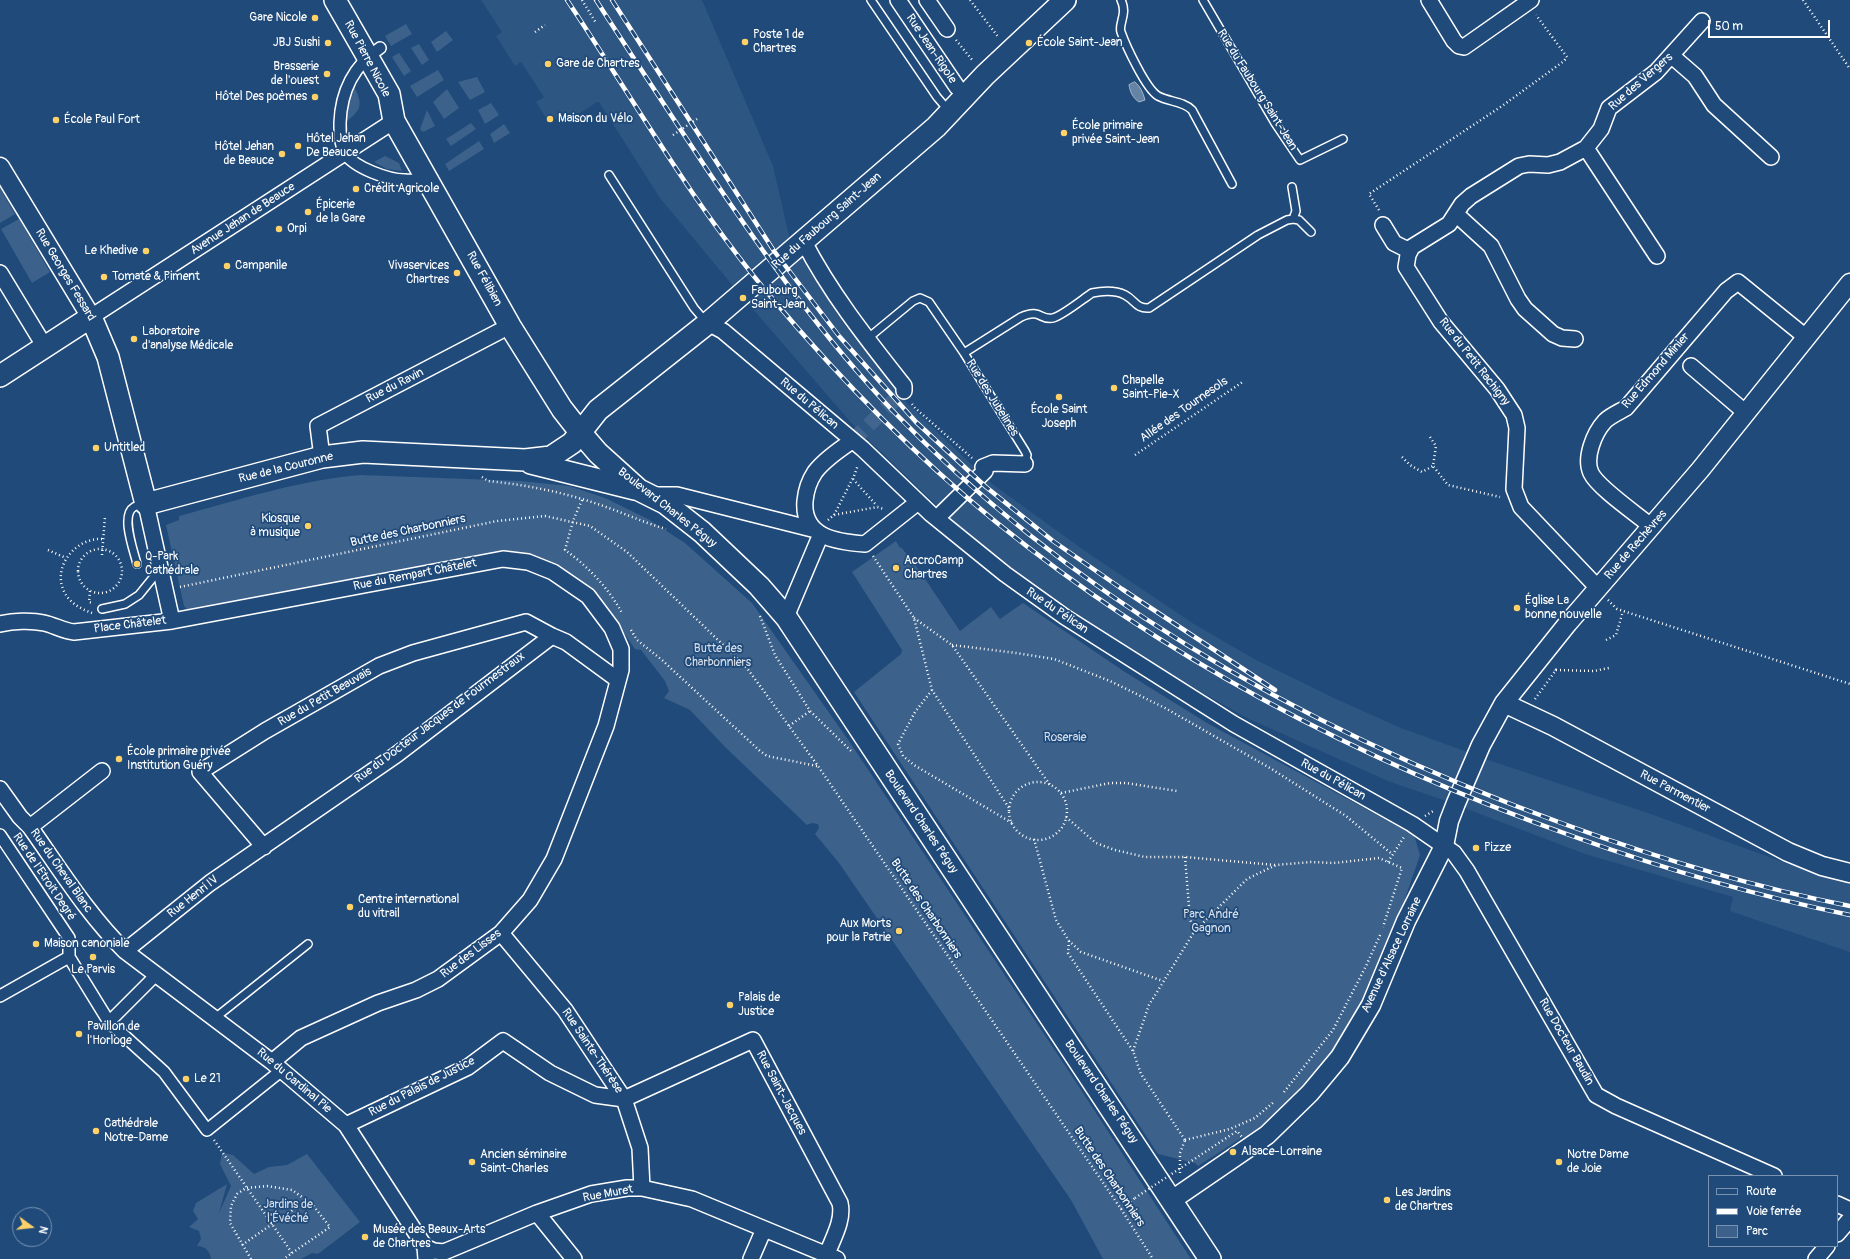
<!DOCTYPE html>
<html>
<head>
<meta charset="utf-8">
<style>
  body { margin:0 }
  #map { position:relative; width:1850px; height:1259px; overflow:hidden; background:#1f4a7a; font-family:Pangolin,sans-serif }
  canvas { display:block }
  .legend { position:absolute; left:1708px; top:1175px; width:130px; height:72px; box-sizing:border-box; background:#1f4a7a; border:1px solid #7992af; margin:0; padding:5px 7px; list-style:none; font-size:12px; color:#fff }
  .legend li { display:flex; align-items:center; gap:8px; height:20px }
  .legend b { width:20px; border:1px solid #7992af }
  .north { position:absolute; left:12px; top:1207px; width:40px; height:40px; box-sizing:border-box; background:#1f4a7a; border:1px solid #7992af; border-radius:50%; rotate:105deg; font-size:11px; font-weight:700; line-height:16px; text-align:center; color:#fff }
  .north::after { content:''; display:block; margin:auto; width:14px; height:18px; background:#ffd166; clip-path:polygon(50% 0,100% 100%,50% 72%,0 100%) }
  .scale { position:absolute; left:1708px; top:20px; width:122px; height:18px; box-sizing:border-box; border:2px solid #fff; border-top:0; padding-left:5px; font-size:12px; line-height:14px; white-space:nowrap; color:#fff; -webkit-text-stroke:3px #1f4a7a; paint-order:stroke }
</style>
</head>
<body>
<div id="map">
<canvas width="1850" height="1259"></canvas>
<ul class="legend">
<li><b style="height:5px;background:#1f4a7a"></b>Route</li>
<li><b style="height:5px;background:#fff"></b>Voie ferrée</li>
<li><b style="height:11px;background:#3c618b"></b>Parc</li>
</ul>
<div class="north">N</div>
<div class="scale">50 m</div>
</div>
<script>
const ctx = document.querySelector('canvas').getContext('2d');
ctx.lineJoin = 'round';
function fill(path, color) { ctx.fillStyle = color; ctx.fill(path, 'evenodd'); }
function strokePath(path, color, width, dash) { ctx.strokeStyle = color; ctx.lineWidth = width; ctx.lineCap = dash ? 'butt' : 'round'; ctx.setLineDash(dash || []); ctx.stroke(path); }
function drawText(font, color, halo, rows, align = 'center') {
  ctx.font = font + ' Pangolin,sans-serif'; ctx.lineWidth = 3.5; ctx.setLineDash([]); ctx.textBaseline = 'middle'; ctx.strokeStyle = halo; ctx.fillStyle = color; for (const [text, x, y, turn = 0] of rows) {
    ctx.save(); ctx.translate(x, y); ctx.rotate((+turn || 0) * Math.PI / 180); ctx.textAlign = isNaN(turn) ? turn : align; if (halo) ctx.strokeText(text, 0, 0); ctx.fillText(text, 0, 0); ctx.restore();
  }
}
fill(new Path2D(`
  M481 0H702L773 166 790 240 843 323 907 403 991 483 1085 551 1194 624 1258 661 1334 698 1401 728 1473 754 1452 803 1388 781 1247 718 1143 659 1039 590 954 522 854 426 733 286 660 198 599 102H597L563 124 559 117 549 123 536 102 544 97 521 62 515 66 496 36 502 32Z
  M1479 757 1648 813 1802 869 1850 882V952L1730 911 1733 897 1585 854 1459 806Z`), '#2e5683');
fill(new Path2D(`
  M406 24 412 34 391 46 385 36Z
  M446 31 453 40 437 52 431 42Z
  M419 44 429 60 422 65 411 48Z
  M399 53 411 71 404 76 392 57Z
  M438 70 444 80 417 97 410 86Z
  M477 77 485 92 470 100 458 82Z
  M354 86C362 103 363 109 347 121L348 105Z
  M447 89 459 108 444 119 433 102Z
  M491 103 499 115 485 124 478 110Z
  M427 110 435 126 423 132 420 129Z
  M471 123 476 129 451 146 446 139Z
  M504 124 510 133 494 143 490 134Z
  M479 141 484 149 449 171 445 164Z
  M385 156 399 163 402 171 387 169 374 162Z
  M0 188 15 214 0 223Z
  M19 219 50 272 32 283 1 229Z
  M361 475 521 481 569 486 605 498 648 519 685 543 752 603 849 741 1070 1073 1191 1259H1103L1071 1200 839 863 815 834 819 828 818 824 812 823 807 825 725 747 690 710 664 698 669 691 665 681 641 650 635 649 602 601 575 577 560 568 504 556 194 611 188 610 184 606 166 525 179 520V516C239 500 299 480 361 475Z
  M896 541 900 548 901 547 919 570 960 631 991 607 1000 619 1023 603 1125 672 1207 723 1414 835 1420 855 1385 957 1368 993 1351 1026 1326 1062 1284 1112 1245 1140 1243 1137 1198 1166 1195 1163 1158 1154 854 692 901 654 902 650 852 572Z
  M222 1153 233 1155 254 1174 269 1167 287 1165 307 1154 360 1222 318 1254 312 1253 301 1259H211C210 1251 205 1246 197 1246L201 1239 199 1231 189 1227 198 1219 193 1211 196 1203 227 1184 219 1213 231 1186 220 1164Z`), '#3c618b');
const water = new Path2D(`
  M1135 82C1140 86 1143 92 1145 100L1139 102C1133 98 1130 92 1129 85Z`);
fill(water, '#6583a4');
strokePath(water, '#a3b5c8', 1);
strokePath(new Path2D(`
  M852 441 904 391`), '#41658e', 15, [15, 8]);
const service = new Path2D(`
  M871 0 937 97 949 111
  M1121 0C1128 14 1118 24 1121 32 1126 46 1146 89 1158 96 1169 102 1183 101 1192 110L1232 184
  M1203 0 1275 123 1300 160 1343 139
  M609 175 694 308 706 322
  M1292 187 1296 211 1293 219
  M867 339 913 301 920 298 929 302 964 353 1025 451 1027 455 1025 464
  M964 353 1021 317C1041 308 1040 321 1053 318 1062 316 1083 299 1092 293 1102 291 1115 290 1125 295 1135 300 1136 309 1149 308L1258 235 1287 220 1293 219 1299 220 1311 232
  M137 564C134 551 120 515 134 507 137 505 141 505 144 505
  M102 609 125 604 139 595 160 569
  M215 1018 308 944`);
const pedestrian = new Path2D(`
  M380 48C354 65 341 92 340 123 340 133 340 144 345 153 354 168 389 180 405 180 412 181 420 179 427 179
  M0 835 69 938V957
  M0 996 69 957 109 1022 164 1072 207 1130 282 1070
  M109 1022 157 974`);
const minor = new Path2D(`
  M898 0 957 87 967 96
  M927 0 947 29
  M1429 0 1454 41 1459 46 1464 47 1531 0
  M1672 56 1695 76 1714 105 1771 157
  M1586 148 1657 256
  M1457 215 1491 246 1518 299 1525 309 1553 334 1562 338 1575 339
  M1383 225 1394 243 1410 251
  M804 242C831 294 867 339 904 386V391
  M0 273 45 347
  M91 317 394 121
  M708 323 723 331 863 449 931 514 1005 574 1065 617 1234 724 1412 824 1454 853 1467 871 1596 1095 1616 1106 1774 1176
  M1691 366 1746 413
  M852 441C840 449 824 460 815 472 809 481 806 490 805 501 802 537 836 542 865 544L918 502
  M322 457 318 426 500 331
  M652 495H677L812 529
  M937 518 985 471 983 467 993 463 1025 464
  M1652 527C1638 515 1598 488 1591 473 1584 458 1594 433 1605 421 1610 416 1619 412 1626 408L1726 291 1738 282 1807 338
  M1598 588 1521 507 1514 489 1517 428 1514 415 1497 389 1441 322 1406 267 1408 255 1412 247 1449 224 1462 204 1471 196 1519 166 1529 164 1548 165 1560 162 1586 148 1601 129 1609 108 1656 72 1702 21
  M786 617 821 534
  M172 621 503 559 528 562 553 572 588 596 612 628 621 649V670L606 726 554 859 530 900 501 933 438 979 416 990 378 1003 301 1038 272 1062
  M0 624C13 621 31 620 44 623 54 625 63 631 74 632L172 621 146 504
  M0 789 20 817 30 827C60 869 88 915 125 951L272 1062 346 1125 425 1247 426 1259
  M30 827 102 771
  M264 847 200 772 265 731 379 666 413 653 526 622 552 636
  M501 933 565 1010 624 1099 640 1148 642 1188
  M125 951 210 883 396 755 552 636 566 642 618 680
  M346 1125 468 1067 503 1041 550 1073 595 1095 624 1099 753 1040 840 1203C844 1220 833 1238 827 1254
  M1837 1204 1850 1210
  M537 1213 574 1259
  M1837 1234 1850 1219
  M425 1247 434 1251 444 1252 537 1213 591 1194 627 1188H642L692 1199 837 1259
  M751 1259 764 1229
  M1816 1259 1827 1246`);
const tertiary = new Path2D(`
  M0 167 91 317
  M1504 703 1553 726 1788 852 1822 866 1850 873
  M1172 1200 1267 1135 1310 1093 1340 1057 1371 1005 1406 921 1444 846 1449 821 1456 803 1481 745 1504 703 1568 623 1700 470 1850 283`);
const secondary = new Path2D(`
  M335 0 389 94 394 121 510 326 562 409 580 432 598 453 639 490 665 503 702 532 759 586 786 617 1210 1259
  M0 376 91 317 108 357 146 504 322 457 363 452 525 460 551 457 572 443 598 410 708 323 936 127 985 75 1065 0
  M531 463 635 489`);
strokePath(service, '#fff', 10);
strokePath(pedestrian, '#fff', 14);
strokePath(minor, '#fff', 18);
strokePath(tertiary, '#fff', 21);
strokePath(secondary, '#fff', 24);
strokePath(new Path2D(`
  M582 0 596 23
  M970 0 999 38
  M1803 0 1850 69
  M535 32 545 25
  M956 40 973 61
  M673 135 697 119
  M1379 210 1369 194 1502 106 1564 61 1567 57 1536 15
  M912 404 915 408 972 458
  M1430 437 1436 446 1433 466 1448 485 1500 497
  M1135 455 1244 381
  M1402 457 1410 465 1422 472 1433 466
  M482 477 488 481C528 485 568 493 606 507 626 514 645 523 666 529
  M853 479 877 506
  M582 500 573 521 565 550C588 566 609 589 622 613
  M834 515 854 476 858 465
  M828 520 834 515 877 507 884 509
  M78 571a22 22 0 1 1 44 0a22 22 0 1 1-44 0Z
  M48 550 66 558
  M102 555 105 516
  M873 556 914 618 932 690 1009 808
  M180 587 497 521 545 516 590 526 627 552 747 668 818 766 1121 1209 1153 1259
  M90 591 89 602 92 603
  M1608 600 1617 609 1850 684
  M92 613C84 610 75 606 69 599 47 573 73 537 103 539
  M760 616 775 655 810 711 851 751
  M914 618 952 645 1050 785
  M631 630 637 640 662 660 760 751 767 756 817 766
  M1606 640 1616 635 1623 611
  M952 645 1016 653 1054 659 1110 681 1165 708 1270 768 1346 816 1392 854
  M1556 670 1594 671 1609 668
  M932 690 915 712 898 744 903 756 914 765 1012 823
  M1535 699 1556 670 1553 668
  M789 726 810 711
  M1009 811a29 29 0 1 1 58 0a29 29 0 1 1-58 0Z
  M1061 793 1110 783H1126L1177 791
  M1425 816 1435 810
  M1066 817 1096 843 1115 850 1145 857H1185L1275 865
  M1034 839 1056 920 1069 941 1081 952 1163 981
  M1185 857 1190 919 1194 931
  M1388 862 1404 837
  M1069 941 1068 953 1133 1051 1141 1074 1185 1140
  M1133 1051 1149 1005 1194 932 1247 879 1276 865 1311 862 1334 863 1379 858 1402 868 1383 927
  M1284 1092 1333 1030 1366 966 1381 933
  M214 1140 292 1253 284 1259
  M1185 1140 1230 1129 1255 1118 1275 1101
  M1180 1173V1153L1185 1140
  M1121 1209 1135 1198
  M242 1245 307 1200
  M251 1259 230 1223 231 1206 237 1194 246 1188 267 1186 292 1190 312 1204 330 1227 292 1253`), '#fff', 2.5, [1, 3]);
strokePath(service, '#1f4a7a', 7);
strokePath(pedestrian, '#1f4a7a', 11);
strokePath(minor, '#1f4a7a', 15);
strokePath(tertiary, '#1f4a7a', 18);
strokePath(secondary, '#1f4a7a', 21);
const rail = new Path2D(`
  M567 0C634 100 693 205 771 297 839 378 914 455 996 522 1168 661 1367 764 1575 837 1664 869 1757 896 1850 915
  M596 0C632 56 669 112 706 168 763 253 822 336 892 410 1077 602 1315 734 1564 824 1657 858 1753 887 1850 906
  M612 0 774 251 839 336 916 422 986 487 1053 541 1122 589 1275 690`);
strokePath(rail, '#fff', 4.5);
strokePath(rail, '#1f4a7a', 3, [9]);
strokePath(new Path2D(`
  M1135 1198 1237 1131 1242 1137`), '#fff', 2.5, [1, 3]);
for (const [x, y, r, color] of [
  [315,18,4,"#ffd166"],
  [745,42,4,"#ffd166"],
  [328,43,4,"#ffd166"],
  [1029,43,4,"#ffd166"],
  [548,64,4,"#ffd166"],
  [327,74,4,"#ffd166"],
  [315,97,4,"#ffd166"],
  [550,119,4,"#ffd166"],
  [56,120,4,"#ffd166"],
  [1064,133,4,"#ffd166"],
  [298,146,4,"#ffd166"],
  [282,154,4,"#ffd166"],
  [356,189,4,"#ffd166"],
  [308,212,4,"#ffd166"],
  [279,229,4,"#ffd166"],
  [146,251,4,"#ffd166"],
  [227,266,4,"#ffd166"],
  [457,273,4,"#ffd166"],
  [104,277,4,"#ffd166"],
  [743,298,4,"#ffd166"],
  [134,339,4,"#ffd166"],
  [1114,388,4,"#ffd166"],
  [1059,397,4,"#ffd166"],
  [96,448,4,"#ffd166"],
  [308,526,4,"#ffd166"],
  [137,564,4,"#ffd166"],
  [896,568,4,"#ffd166"],
  [1517,608,4,"#ffd166"],
  [119,759,4,"#ffd166"],
  [1476,848,4,"#ffd166"],
  [350,907,4,"#ffd166"],
  [899,931,4,"#ffd166"],
  [36,944,4,"#ffd166"],
  [93,957,4,"#ffd166"],
  [730,1005,4,"#ffd166"],
  [79,1034,4,"#ffd166"],
  [186,1079,4,"#ffd166"],
  [96,1131,4,"#ffd166"],
  [1233,1152,4,"#ffd166"],
  [472,1162,4,"#ffd166"],
  [1559,1162,4,"#ffd166"],
  [1387,1200,4,"#ffd166"],
  [365,1237,4,"#ffd166"]
]) { const dot = new Path2D(); dot.arc(x, y, r, 0, 2 * Math.PI); ctx.fillStyle = color; ctx.fill(dot); strokePath(dot, '#1f4a7a', 1.5); }
drawText('12px', '#fff', '#1f4a7a', [
  ["Gare Nicole",307,18,"right"],
  ["Poste 1 de",753,35],
  ["Chartres",753,49],
  ["JBJ Sushi",320,43,"right"],
  ["École Saint-Jean",1037,43],
  ["Gare de Chartres",556,64],
  ["Brasserie",319,67,"right"],
  ["de l'ouest",319,81,"right"],
  ["Hôtel Des poèmes",307,97,"right"],
  ["Maison du Vélo",558,119],
  ["École Paul Fort",64,120],
  ["École primaire",1072,126],
  ["privée Saint-Jean",1072,140],
  ["Hôtel Jehan",306,139],
  ["De Beauce",306,153],
  ["Hôtel Jehan",274,147,"right"],
  ["de Beauce",274,161,"right"],
  ["Crédit Agricole",364,189],
  ["Épicerie",316,205],
  ["de la Gare",316,219],
  ["Orpi",287,229],
  ["Le Khedive",138,251,"right"],
  ["Campanile",235,266],
  ["Vivaservices",449,266,"right"],
  ["Chartres",449,280,"right"],
  ["Tomate & Piment",112,277],
  ["Faubourg",751,291],
  ["Saint-Jean",751,305],
  ["Laboratoire",142,332],
  ["d'analyse Médicale",142,346],
  ["Chapelle",1122,381],
  ["Saint-Pie-X",1122,395],
  ["École Saint",1059,410,"center"],
  ["Joseph",1059,424,"center"],
  ["Untitled",104,448],
  ["Kiosque",300,519,"right"],
  ["à musique",300,533,"right"],
  ["Q-Park",145,557],
  ["Cathédrale",145,571],
  ["AccroCamp",904,561],
  ["Chartres",904,575],
  ["Église La",1525,601],
  ["bonne nouvelle",1525,615],
  ["École primaire privée",127,752],
  ["Institution Guéry",127,766],
  ["Pizze",1484,848],
  ["Centre international",358,900],
  ["du vitrail",358,914],
  ["Aux Morts",891,924,"right"],
  ["pour la Patrie",891,938,"right"],
  ["Maison canoniale",44,944],
  ["Le Parvis",93,970,"center"],
  ["Palais de",738,998],
  ["Justice",738,1012],
  ["Pavillon de",87,1027],
  ["l'Horloge",87,1041],
  ["Le 21",194,1079],
  ["Cathédrale",104,1124],
  ["Notre-Dame",104,1138],
  ["Alsace-Lorraine",1241,1152],
  ["Ancien séminaire",480,1155],
  ["Saint-Charles",480,1169],
  ["Notre Dame",1567,1155],
  ["de Joie",1567,1169],
  ["Les Jardins",1395,1193],
  ["de Chartres",1395,1207],
  ["Musée des Beaux-Arts",373,1230],
  ["de Chartres",373,1244]
], 'left');
drawText('12px', '#fff', '#1f4a7a', [
  ["Rue Jean-Rigole",931,49,56],
  ["Rue Pierre Nicole",367,59,62],
  ["Rue des Vergers",1641,82,-41],
  ["Rue du Faubourg Saint-Jean",1257,90,58],
  ["Avenue Jehan de Beauce",243,219,-33],
  ["Rue du Faubourg Saint-Jean",827,221,-41],
  ["Rue Georges Fessard",65,275,59],
  ["Rue Félibien",484,279,61],
  ["Rue du Petit Rachigny",1474,362,52],
  ["Rue Edmond Minier",1656,371,-49],
  ["Rue du Ravin",395,386,-27],
  ["Rue des Jubelines",992,398,58],
  ["Rue du Pélican",809,404,40],
  ["Allée des Tournesols",1184,410,-35],
  ["Rue de la Couronne",286,468,-14],
  ["Boulevard Charles Péguy",667,508,38],
  ["Butte des Charbonniers",408,531,-12],
  ["Rue de Rechèvres",1636,545,-49],
  ["Rue du Rempart Châtelet",415,575,-11],
  ["Rue du Pélican",1057,611,34],
  ["Place Châtelet",130,625,-7],
  ["Rue du Petit Beauvais",325,697,-30],
  ["Rue du Docteur Jacques de Fourmestraux",440,718,-37],
  ["Rue du Pélican",1333,780,29],
  ["Rue Parmentier",1675,792,28],
  ["Boulevard Charles Péguy",921,822,56],
  ["Rue du Cheval Blanc",61,871,55],
  ["Rue de l'Etroit Degré",44,877,56],
  ["Rue Henri IV",193,897,-38],
  ["Butte des Charbonniers",926,909,56],
  ["Rue des Lisses",471,954,-37],
  ["Avenue d'Alsace Lorraine",1392,955,-65],
  ["Rue Docteur Baudin",1566,1042,60],
  ["Rue Sainte-Thérèse",592,1051,56],
  ["Rue du Cardinal Pie",294,1081,40],
  ["Rue du Palais de Justice",422,1087,-27],
  ["Boulevard Charles Péguy",1101,1092,56],
  ["Rue Saint-Jacques",781,1093,62],
  ["Butte des Charbonniers",1109,1177,56],
  ["Rue Muret",608,1194,-10]
]);
drawText('12px', '#d8dfe8', '#1f4a7a', [
  ["Butte des",718,649],
  ["Charbonniers",718,663],
  ["Roseraie",1065,738],
  ["Parc André",1211,915],
  ["Gagnon",1211,929],
  ["Jardins de",288,1205],
  ["l'Évéché",288,1219]
]);
</script>
</body>
</html>
